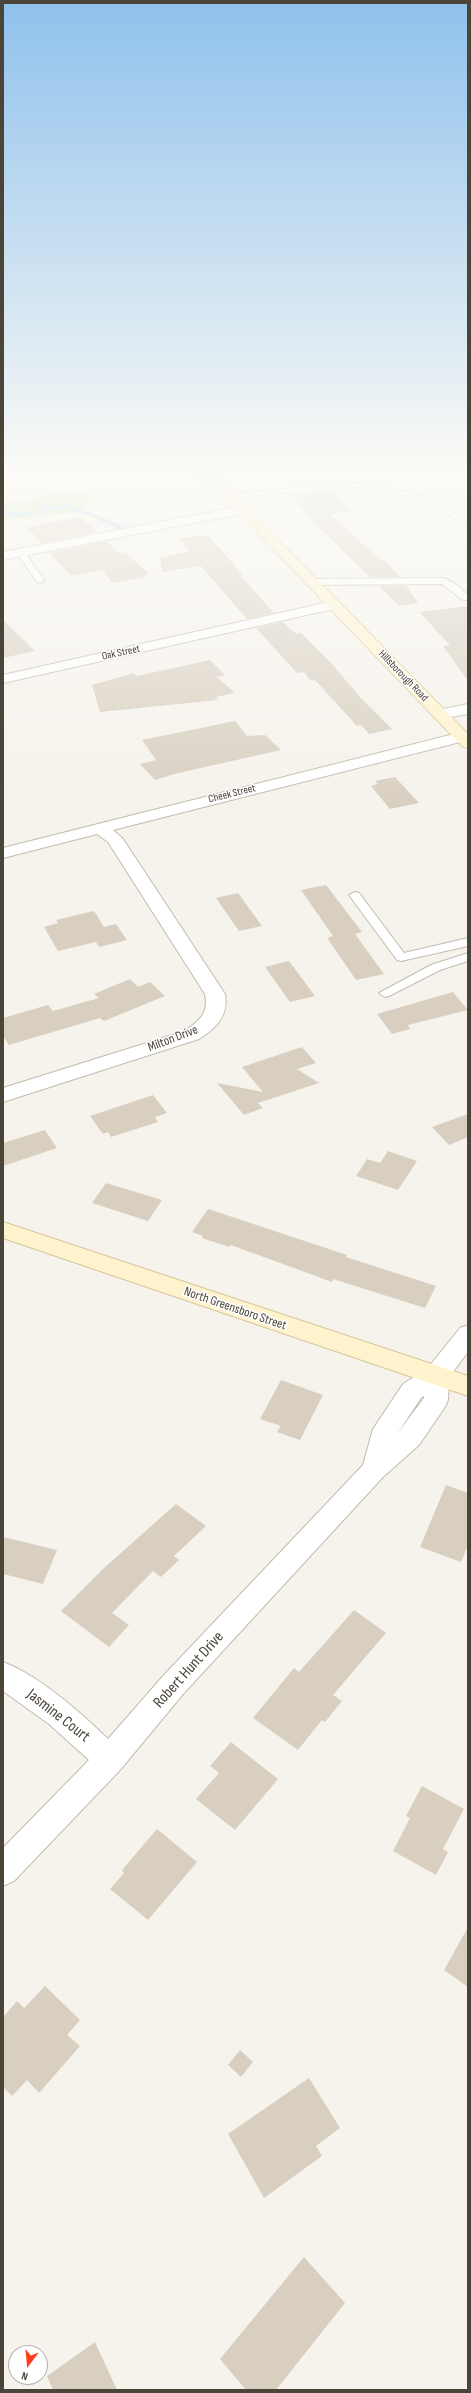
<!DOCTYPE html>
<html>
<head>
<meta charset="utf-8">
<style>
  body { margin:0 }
  #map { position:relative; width:471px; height:2393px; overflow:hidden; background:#f6f3ec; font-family:"Sofia Sans Condensed",sans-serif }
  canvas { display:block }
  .frame { position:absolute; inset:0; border:4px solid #4b4439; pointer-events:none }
  .north { position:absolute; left:8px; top:2345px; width:40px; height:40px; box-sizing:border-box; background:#fff; border:1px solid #b7b4b0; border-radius:50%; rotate:196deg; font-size:11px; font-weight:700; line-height:16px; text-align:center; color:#4b4439 }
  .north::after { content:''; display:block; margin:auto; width:14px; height:18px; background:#fc3f1d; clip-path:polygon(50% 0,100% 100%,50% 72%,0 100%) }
</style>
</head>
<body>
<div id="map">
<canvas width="471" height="2393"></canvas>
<div class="frame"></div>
<div class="north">N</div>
</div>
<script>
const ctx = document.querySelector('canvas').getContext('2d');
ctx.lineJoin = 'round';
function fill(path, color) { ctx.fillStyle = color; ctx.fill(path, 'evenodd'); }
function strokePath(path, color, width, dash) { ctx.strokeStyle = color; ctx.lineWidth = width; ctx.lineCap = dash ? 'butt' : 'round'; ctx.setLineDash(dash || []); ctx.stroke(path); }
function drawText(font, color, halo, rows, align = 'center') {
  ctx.font = font + ' "Sofia Sans Condensed",sans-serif'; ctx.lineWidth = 3; ctx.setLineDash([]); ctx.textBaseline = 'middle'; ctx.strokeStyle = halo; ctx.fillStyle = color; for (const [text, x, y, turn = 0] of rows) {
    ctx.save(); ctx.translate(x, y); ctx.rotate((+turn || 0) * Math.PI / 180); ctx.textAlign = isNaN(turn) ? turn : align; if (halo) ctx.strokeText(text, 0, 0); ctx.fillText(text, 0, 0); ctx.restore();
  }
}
fill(new Path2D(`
  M57 491 81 493 93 500 83 511 3 520V503L40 499Z`), '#d2eab5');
strokePath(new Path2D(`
  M3 514H35L45 508 66 507 88 513 119 527`), '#a9d4f2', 4.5);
fill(new Path2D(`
  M334 491 351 511 330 514 379 559 386 562 400 577H370L314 523 291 494Z
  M80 517 97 532 41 543 27 527Z
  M203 535 209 537 224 553 243 575H240L274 613 247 619 201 566 162 572 160 558 190 551 179 539Z
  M107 541 119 553 125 552 149 574 144 575 146 577 112 583 102 570 71 576 50 553Z
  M379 586H406L418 603 399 606Z
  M468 606V681L443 646 450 645 419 612Z
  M3 620 35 651 3 658Z
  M283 622 290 629 297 634 301 633 332 664 360 697 392 729 369 734 361 725 357 726 315 680 311 681 304 672 297 673 256 628Z
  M210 660 225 675 217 677 235 693 216 697 218 700 100 712 92 685 134 673 137 676Z
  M235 721 247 736 265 735 281 750 174 774 155 780 140 764 156 760 142 740Z
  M395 777 419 803 390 809 371 786 378 784 375 781Z
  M326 885 362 932 355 934 384 974 356 980 327 938 333 936 301 890Z
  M238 893 262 926 239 931 216 898Z
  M94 911 104 927 116 924 127 940 99 947 96 942 58 951 44 927 58 923 56 920Z
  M289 961 315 996 290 1002 265 967Z
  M130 979 138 987 150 982 165 996 104 1021 100 1018 9 1045 3 1036V1018L48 1005 53 1011 99 998 94 994Z
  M453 992 468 1010 408 1025 410 1029 392 1034 377 1014Z
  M302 1047 316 1063 297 1069 319 1083 258 1103 263 1108 244 1115 217 1083 263 1092 242 1067Z
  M153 1095 167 1113 155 1117 158 1122 111 1137 108 1132 103 1134 90 1116Z
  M468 1114V1137L449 1145 432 1127Z
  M45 1130 57 1148 3 1166V1143Z
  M388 1151 417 1161 398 1190 356 1176 367 1159 380 1163Z
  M106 1183 162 1200 148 1221 92 1203Z
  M208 1209 347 1255 346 1257 436 1286 425 1308 333 1279 332 1282 231 1245 229 1247 202 1238 203 1236 192 1232Z
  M281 1380 323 1395 300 1440 277 1432 281 1426 260 1419Z
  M446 1485 468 1493V1545L461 1562 420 1547Z
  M176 1504 206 1526 174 1556 179 1560 161 1577 153 1571 112 1613 129 1625 109 1647 61 1611 104 1568Z
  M3 1537 57 1550 43 1584 3 1574Z
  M354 1610 386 1633 333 1695 342 1701 325 1722 322 1720 298 1750 253 1718 294 1668 299 1672Z
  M231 1742 278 1779 235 1830 196 1799 219 1773 210 1766Z
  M422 1786 464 1809 443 1849 448 1852 436 1875 393 1851 410 1818 406 1816Z
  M157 1829 197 1862 148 1920 110 1889 124 1873 122 1870Z
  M468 1927V1987L444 1970Z
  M45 1986 80 2020 67 2035 80 2046 39 2093 27 2080 12 2096 3 2087V2017L17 2001 24 2008Z
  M240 2050 253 2062 241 2077 228 2065Z
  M309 2078 340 2128 316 2146 322 2156 264 2198 228 2134Z
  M304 2257 345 2303 276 2390H246L220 2359Z
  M95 2342 117 2390H53L47 2376Z`), '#d8cfc1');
const lane = new Path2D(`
  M355 483 377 484 431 499 427 501 377 488 355 487 228 498 224 496 228 494Z
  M18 551H24L44 580 43 582H37L17 553Z
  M444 578 457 585 468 595V600H463L442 584 311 585 307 582 311 579Z
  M355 892 359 893 404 953 468 938V946L401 961 397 960 349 895Z
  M468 953V961L440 970 389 996 385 997 379 993 431 965Z`);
const street = new Path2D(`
  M242 506 248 510 246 513 3 560V552Z
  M333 601 338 602 340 605 338 608 3 683V675Z
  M468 704V714L439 719 431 714 434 711Z
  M462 732 468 734V740L113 830 123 839 225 994C229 1016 216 1028 199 1039L3 1102V1088L185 1031C200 1020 209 1013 205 994L108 842 97 834 3 858V848Z
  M468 1325V1352L449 1377 448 1400 445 1407 419 1445 383 1477 184 1693 120 1770 14 1881 3 1886V1848L89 1760 49 1724 3 1691V1662C40 1676 80 1712 108 1739L164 1675 363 1465 373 1429 403 1384 428 1368 460 1328ZM424 1396V1398L397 1434 421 1398Z`);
const secondary = new Path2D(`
  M198 471H211L468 734V748L462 746Z
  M3 1222 468 1376V1396L3 1238Z`);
strokePath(lane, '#c2bbae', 2);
strokePath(street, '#c2bbae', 2);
strokePath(secondary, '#d6c79b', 2);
strokePath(new Path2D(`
  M437 506 454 519 468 522`), '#c4b79f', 1.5, [1, 1]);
fill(lane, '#fff');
fill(street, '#fff');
fill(secondary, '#fff3cd');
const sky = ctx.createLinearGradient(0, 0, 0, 806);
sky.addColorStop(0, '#8fc1ec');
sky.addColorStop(0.58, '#fbfaf6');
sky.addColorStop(1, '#fbfaf600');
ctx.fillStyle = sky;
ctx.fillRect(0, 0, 471, 806);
drawText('11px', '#4b4439', '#fff', [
  ["Oak Street",121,653,-12],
  ["Hillsborough Road",403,676,46],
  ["Cheek Street",232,794,-14]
]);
drawText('13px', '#4b4439', '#fff', [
  ["Milton Drive",173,1039,-21],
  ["North Greensboro Street",235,1309,19]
]);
drawText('16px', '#4b4439', '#fff', [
  ["Robert Hunt Drive",189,1670,-48],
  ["Jasmine Court",58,1716,38]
]);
</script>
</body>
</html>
